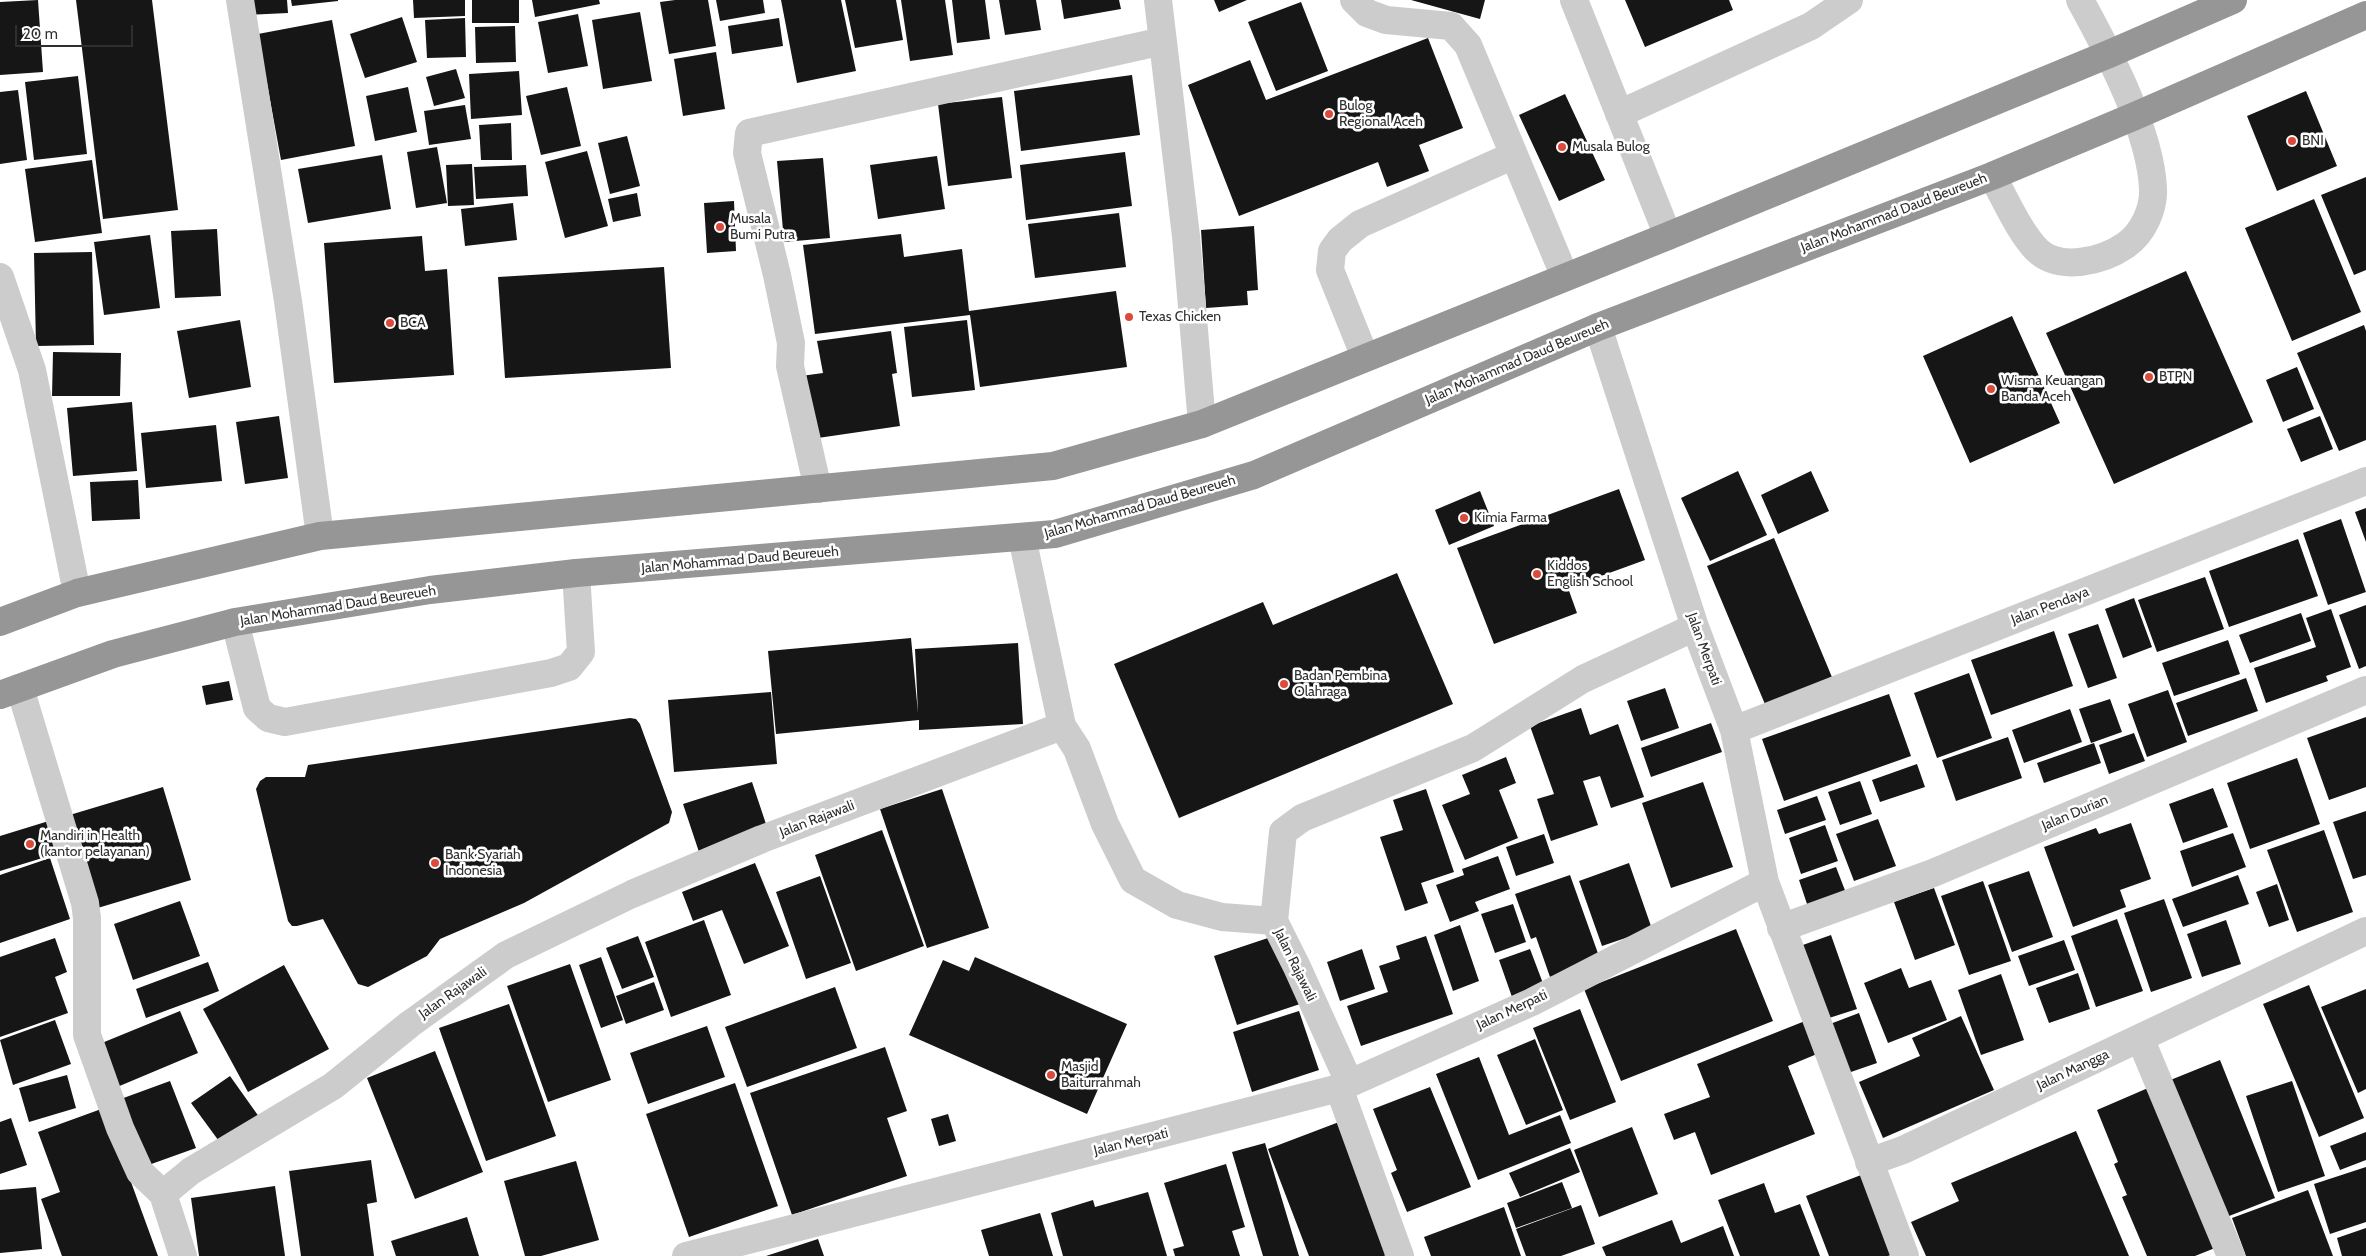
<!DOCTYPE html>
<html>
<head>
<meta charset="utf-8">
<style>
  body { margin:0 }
  #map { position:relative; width:2366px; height:1256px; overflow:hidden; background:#fff; font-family:Cabin,sans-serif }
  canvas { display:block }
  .scale { position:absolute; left:15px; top:25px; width:118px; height:22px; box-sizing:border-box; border:2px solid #2f2f2f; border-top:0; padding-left:6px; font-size:15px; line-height:18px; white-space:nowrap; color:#2f2f2f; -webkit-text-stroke:4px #fff; paint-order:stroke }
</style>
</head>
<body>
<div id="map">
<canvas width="2366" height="1256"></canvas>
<div class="scale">20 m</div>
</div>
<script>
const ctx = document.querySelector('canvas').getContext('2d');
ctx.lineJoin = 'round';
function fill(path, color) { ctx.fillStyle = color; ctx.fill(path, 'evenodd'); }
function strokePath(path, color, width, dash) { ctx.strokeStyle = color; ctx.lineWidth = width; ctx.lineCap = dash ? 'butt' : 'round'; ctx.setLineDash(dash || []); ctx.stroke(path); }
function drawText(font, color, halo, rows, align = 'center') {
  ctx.font = font + ' Cabin,sans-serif'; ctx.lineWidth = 5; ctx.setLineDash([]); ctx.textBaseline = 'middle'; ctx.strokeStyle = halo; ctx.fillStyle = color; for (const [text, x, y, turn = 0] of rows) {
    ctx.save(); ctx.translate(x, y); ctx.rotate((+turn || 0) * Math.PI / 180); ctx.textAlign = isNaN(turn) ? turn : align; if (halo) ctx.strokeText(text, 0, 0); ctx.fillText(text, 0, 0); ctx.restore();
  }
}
fill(new Path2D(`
  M38 0 43 72 0 75V2Z
  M76 0H152L178 210 103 219Z
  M245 0H287L288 13 246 15Z
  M291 0H338V1L292 6Z
  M413 0H465V16L414 18Z
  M472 0H519V23H472Z
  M532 0H599L600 4 535 17Z
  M675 0H708L716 46 669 54 660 2Z
  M716 0H763L765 13 720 21Z
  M781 0H841L856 71 797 83Z
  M845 0H896L903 40 855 48Z
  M901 0H945L953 55 910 61Z
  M952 0H985L990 39 957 43Z
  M999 0H1036L1041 30 1005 35Z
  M1061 0H1119L1121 9 1064 19Z
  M1214 0H1247L1219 12Z
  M1411 0H1485L1480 19Z
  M1625 0H1729L1733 10 1645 47Z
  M1301 2 1328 71 1276 91 1248 22Z
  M640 12 652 81 603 89 592 20Z
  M578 14 588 66 548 73 538 22Z
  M402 17 417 62 365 78 350 34Z
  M465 18 466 57 427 58 425 20Z
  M779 18 783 46 732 54 728 26Z
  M332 20 355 146 281 160 258 34Z
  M515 26 516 62 476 63 475 27Z
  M1428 38 1463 128 1419 145 1429 171 1387 187 1378 162 1239 216 1188 85 1250 60 1266 100Z
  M716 52 725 109 683 116 674 59Z
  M456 69 465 98 434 106 426 77Z
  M519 71 522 115 471 119 469 74Z
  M1132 75 1140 135 1021 151 1014 91Z
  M78 76 87 154 34 160 25 82Z
  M408 87 417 132 375 141 366 96Z
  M567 87 581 146 541 155 526 96Z
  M18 90 27 160 0 164V92Z
  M2306 91 2337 166 2277 191 2247 116Z
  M1565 94 1605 180 1559 201 1519 115Z
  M1002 97 1012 178 948 186 938 104Z
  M465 105 471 139 429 145 424 111Z
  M511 123 512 160H481L479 125Z
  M627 136 640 186 610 194 598 143Z
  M437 147 447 203 416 208 407 152Z
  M587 151 608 226 565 238 545 162Z
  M1125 152 1132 206 1026 220 1020 165Z
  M382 155 391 209 308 223 298 169Z
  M937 156 945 209 878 219 870 165Z
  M823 158 830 238 784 242 777 161Z
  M92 160 102 233 35 242 25 169Z
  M472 164 474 205 448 206 446 165Z
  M526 165 528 196 476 199 474 167Z
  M2366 177V270L2354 275 2321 195Z
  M637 193 641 216 613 222 608 199Z
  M2314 199 2361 312 2292 341 2245 228Z
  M734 201 736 251 707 253 704 203Z
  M513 203 517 240 465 246 461 209Z
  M1119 213 1126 267 1035 278 1028 224Z
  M1254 226 1258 290 1247 291 1248 305 1206 308 1201 230Z
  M217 229 221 296 175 298 171 231Z
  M901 234 904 257 962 249 969 311 1116 291 1127 367 980 387 970 315 815 334 803 245Z
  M150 235 160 308 104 315 94 242Z
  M422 236 425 271 447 269 454 375 334 383 324 243Z
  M92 252 94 345 36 346 34 253Z
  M664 267 671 368 505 378 498 277Z
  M2186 271 2253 422 2114 484 2046 333Z
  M2012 316 2060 423 1970 463 1923 356Z
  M240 320 251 387 189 398 177 331Z
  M967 320 975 390 912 397 904 327Z
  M2364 325 2366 331V440L2339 451 2297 353Z
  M891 331 897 373 892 374 900 426 811 439 801 376 823 373 817 341Z
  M53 352 121 353 120 396H52Z
  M2297 367 2314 409 2283 422 2266 380Z
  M132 402 137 471 73 476 67 408Z
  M279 416 288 478 245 484 236 422Z
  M2320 416 2333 449 2301 462 2287 429Z
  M216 425 222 481 146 488 141 433Z
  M1738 471 1767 535 1710 561 1681 498Z
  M1811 471 1829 511 1778 534 1761 495Z
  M138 480 140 519 92 521 90 482Z
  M1619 489 1645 560 1568 588 1577 613 1494 644 1457 548Z
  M1480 491 1494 526 1449 545 1435 510Z
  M2366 508V542L2355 512Z
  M2341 519 2366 592 2328 605 2303 533Z
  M1774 538 1834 682 1767 709 1707 566Z
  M2298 539 2318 596 2229 627 2209 571Z
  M1397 573 1453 704 1179 818 1114 664 1263 602 1273 625Z
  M2205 577 2224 629 2157 652 2138 600Z
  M2134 598 2152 647 2123 658 2105 609Z
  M2366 605V666L2359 669 2339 615Z
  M2331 609 2351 667 2326 676 2328 681 2266 703 2254 668 2316 647 2306 618Z
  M2301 613 2311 641 2250 663 2239 635Z
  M2098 624 2117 678 2088 688 2068 634Z
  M2054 631 2073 686 1991 715 1971 660Z
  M911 638 918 713 915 649 1018 643 1023 724 919 730V720L776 734 768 651Z
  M2228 640 2240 674 2174 696 2162 663Z
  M1969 673 1992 738 1937 758 1914 693Z
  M2246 678 2258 711 2188 736 2176 703Z
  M229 681 233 700 206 705 202 686Z
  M1665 688 1679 728 1641 741 1627 701Z
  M2168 690 2187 742 2147 757 2128 704Z
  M771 692 777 764 674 772 668 700Z
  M1889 694 1911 756 1784 801 1762 739Z
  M2110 699 2122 732 2091 743 2079 709Z
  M1581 708 1590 735 1618 724 1644 797 1611 808 1600 776 1583 781 1598 825 1551 841 1537 799 1554 794 1530 726Z
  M2070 709 2082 742 2024 763 2012 730Z
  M2366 717V787L2329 800 2307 738Z
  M630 718 636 719 640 724 672 812 669 823 524 903 440 939 427 956 368 987 358 984 323 919 297 926H292L288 921 256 789 260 781 266 777H305L308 765Z
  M1711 723 1722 752 1651 777 1641 748Z
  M2134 733 2145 761 2109 774 2099 745Z
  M2008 737 2022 778 1956 801 1942 760Z
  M2094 743 2101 763 2044 783 2037 763Z
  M1506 757 1516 783 1499 790 1518 838 1465 860 1442 805 1470 794 1462 775Z
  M2297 758 2320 824 2250 849 2227 783Z
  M1917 764 1925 787 1880 802 1872 780Z
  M1860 781 1872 814 1840 825 1828 792Z
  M752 782 769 833 700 855 683 804Z
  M1703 782 1733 867 1671 888 1642 803Z
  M163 787 191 880 91 910 63 817Z
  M2213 788 2228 827 2183 843 2169 804Z
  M942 789 989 928 927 948 880 809Z
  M1426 789 1454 872 1421 883 1428 903 1405 911 1380 837 1403 830 1393 800Z
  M1817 796 1826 820 1785 834 1777 810Z
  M2366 811V875L2353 879 2333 822Z
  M1878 819 1896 866 1854 881 1836 834Z
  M52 820 62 852 0 871V836Z
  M2131 823 2151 879 2120 890 2126 907 2073 927 2044 847 2096 828 2099 834Z
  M1825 825 1838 861 1801 874 1789 838Z
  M882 830 924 946 856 971 815 855Z
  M2324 830 2353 912 2297 932 2267 850Z
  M2233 833 2246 867 2192 887 2180 851Z
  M1544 834 1554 863 1516 876 1506 847Z
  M1498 856 1510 889 1475 902 1479 911 1450 922 1436 885 1464 875 1462 869Z
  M50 858 70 919 0 943V875Z
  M755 863 789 946 744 964 722 910 693 921 682 892Z
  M1629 863 1652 929 1602 946 1579 881Z
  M1836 867 1846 893 1808 907 1799 880Z
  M2029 871 2053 937 2012 952 1988 885Z
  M1570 875 1600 959 1550 977 1536 937 1531 939 1515 894Z
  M2238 875 2249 904 2183 927 2172 899Z
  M820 876 851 963 806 979 776 892Z
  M1983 881 2011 961 1969 975 1941 896Z
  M2277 884 2289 920 2269 927 2256 892Z
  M1934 888 1955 945 1915 960 1894 902Z
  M2164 899 2192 978 2151 992 2124 913Z
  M180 901 200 956 133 980 114 924Z
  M1513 904 1526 942 1495 953 1481 914Z
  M2117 919 2143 991 2096 1007 2071 936Z
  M704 920 731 995 671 1017 645 942Z
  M2226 920 2241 964 2202 977 2187 934Z
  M1460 925 1479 981 1453 991 1434 935Z
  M1736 929 1773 1021 1621 1081 1584 989Z
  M1277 935 1300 1004 1237 1025 1214 956Z
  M1831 935 1857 1009 1826 1019 1800 946Z
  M638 936 654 977 622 989 606 948Z
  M1426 936 1453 1014 1361 1046 1347 1006 1388 992 1379 966 1400 959 1396 946Z
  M55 938 67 972 55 977 68 1013 0 1037V957Z
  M2064 940 2075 970 2029 986 2018 956Z
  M1362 949 1375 989 1340 1001 1327 962Z
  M1530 949 1544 986 1512 997 1499 960Z
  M601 957 623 1020 601 1028 579 965Z
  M975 957 1127 1024 1087 1114 909 1035 943 960 969 971Z
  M208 962 219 991 146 1018 136 989Z
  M570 964 611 1080 548 1102 507 986Z
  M284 965 329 1049 248 1092 203 1009Z
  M1901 968 1909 988 1931 980 1947 1020 1888 1043 1864 983Z
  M2078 973 2090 1009 2049 1023 2036 988Z
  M2001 974 2024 1040 1981 1055 1958 990Z
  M654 982 664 1010 626 1024 616 996Z
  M2309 985 2364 1118 2319 1137 2263 1004Z
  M835 987 857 1048 747 1087 725 1027Z
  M2366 989V1089L2358 1093 2321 1007Z
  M509 1004 556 1136 486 1161 439 1028Z
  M1580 1009 1616 1102 1570 1120 1533 1028Z
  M180 1011 198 1053 110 1090 92 1047Z
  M1299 1011 1319 1070 1252 1092 1233 1032Z
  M1859 1013 1877 1063 1848 1073 1830 1024Z
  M1961 1016 1994 1090 1883 1138 1859 1082 1920 1056 1912 1038Z
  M55 1020 71 1064 13 1085 0 1040Z
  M1805 1021 1817 1054 1788 1066 1815 1134 1711 1175 1695 1132 1674 1140 1664 1114 1710 1097 1697 1064Z
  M707 1026 725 1077 648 1104 630 1053Z
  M1535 1039 1563 1110 1526 1125 1497 1055Z
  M885 1047 907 1111 887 1118 907 1176 792 1215 750 1093Z
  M435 1051 483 1172 415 1199 367 1078Z
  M1479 1057 1509 1135 1560 1115 1571 1143 1478 1180 1436 1074Z
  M2220 1060 2275 1198 2224 1218 2168 1081Z
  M67 1075 76 1108 29 1122 19 1088Z
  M230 1076 262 1121 224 1148 191 1103Z
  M170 1081 196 1148 143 1167 118 1100Z
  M2292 1081 2325 1176 2278 1192 2246 1096Z
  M735 1083 778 1206 689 1237 646 1114Z
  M1430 1087 1471 1187 1407 1212 1391 1173 1397 1170 1373 1109Z
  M2148 1088 2215 1248 2195 1256H2147L2122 1197 2127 1195 2114 1164 2118 1162 2097 1110Z
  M104 1108 158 1256H62L41 1199 60 1192 38 1132Z
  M948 1114 956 1141 939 1146 931 1119Z
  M11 1118 27 1165 0 1174V1122Z
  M1339 1122 1388 1254 1384 1256H1309L1268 1149Z
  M1632 1127 1658 1194 1599 1217 1574 1150Z
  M2076 1131 2129 1256H1926L1911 1222 1959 1201 1951 1183Z
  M2366 1132V1160L2340 1170 2330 1146Z
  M1265 1143 1299 1256H1263L1232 1152Z
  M1570 1148 1580 1172 1520 1197 1509 1173Z
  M371 1160 377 1202 367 1204 374 1256H301L289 1171Z
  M576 1161 599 1240 541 1256H525L504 1181Z
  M1226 1164 1245 1227 1232 1231 1240 1256H1175L1173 1249 1184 1246 1164 1183Z
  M2366 1167V1222L2330 1234 2314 1184Z
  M1869 1172 1899 1252 1888 1256H1829L1806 1196Z
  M1562 1182 1572 1208 1516 1228 1507 1203Z
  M1764 1183 1775 1213 1800 1204 1820 1256H1740L1718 1200Z
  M275 1186 285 1256H199L191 1198Z
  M36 1187 42 1249 0 1253V1190Z
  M2308 1190 2333 1256H2246L2232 1218Z
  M1148 1192 1167 1256H1063L1051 1213 1093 1200 1095 1207Z
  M1581 1205 1595 1244 1561 1256H1526L1516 1229Z
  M1504 1207 1521 1256H1431L1424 1237Z
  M1040 1213 1053 1256H989L981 1230Z
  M467 1217 479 1256H396L391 1241Z
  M1672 1220 1681 1243 1723 1226 1734 1256H1606L1602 1247Z
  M2366 1228V1256H2342L2337 1238Z
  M818 1239 824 1256H766Z`), '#161616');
strokePath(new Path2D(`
  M240 0 288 301 320 536
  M1158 0 1186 236 1202 424
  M1354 0 1367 13 1386 20 1451 26 1468 45 1565 277
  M1574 0 1668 236
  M1619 114 1811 26 1849 0
  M1992 176C2005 198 2019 232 2037 250 2060 272 2103 261 2126 245 2143 233 2154 209 2153 189 2151 132 2108 51 2080 0
  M0 277 32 370 77 593
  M1598 327 1695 627 1734 730 1765 882 1905 1256
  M1365 357 1330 270 1332 251 1340 240 1360 224 1514 155
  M818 489 790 366 791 343 777 275 747 153 749 133 1163 41
  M1022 537 1062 726
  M235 622 257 708 268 718 285 722 551 673 569 667 581 652 576 573
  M20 688 85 903 87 918V1035L120 1128 140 1172 163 1194 183 1256
  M1734 730 2366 481
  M1274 921 1283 832 1302 818 1473 748 1583 679 1695 627
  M1781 928 1933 873 2366 690
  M2140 1038 2231 1256
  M1339 1088 1400 1256
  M1869 1162 1903 1150 2366 931
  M163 1194 191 1171 333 1086 410 1024 506 955 632 894 762 839 1062 726 1077 749 1105 824 1133 880 1177 905 1222 917 1274 921 1297 967 1349 1082
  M686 1256 1339 1088 1532 1002 1765 882`), '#ccc', 28);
strokePath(new Path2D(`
  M0 622 77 593 320 536 1053 466 1202 424 1668 236 2109 54 2233 0
  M0 695 113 654 235 622 430 590 576 573 1055 534 1254 475 1598 327 1992 176 2135 116 2366 15`), '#969696', 28);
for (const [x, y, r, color] of [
  [1329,114,5,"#db4a3b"],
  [2292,141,5,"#db4a3b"],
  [1562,147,5,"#db4a3b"],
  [720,227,5,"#db4a3b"],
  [1129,317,5,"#db4a3b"],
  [390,323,5,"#db4a3b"],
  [2149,377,5,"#db4a3b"],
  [1991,389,5,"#db4a3b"],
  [1464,518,5,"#db4a3b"],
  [1537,574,5,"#db4a3b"],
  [1284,684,5,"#db4a3b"],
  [30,844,5,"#db4a3b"],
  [435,863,5,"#db4a3b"],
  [1051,1075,5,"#db4a3b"]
]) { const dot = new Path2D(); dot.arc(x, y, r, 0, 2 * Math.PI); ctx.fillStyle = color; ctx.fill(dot); strokePath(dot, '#fff', 2); }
drawText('14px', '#2f2f2f', '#fff', [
  ["Bulog",1339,106],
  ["Regional Aceh",1339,122],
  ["BNI",2302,141],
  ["Musala Bulog",1572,147],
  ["Musala",730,219],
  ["Bumi Putra",730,235],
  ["Texas Chicken",1139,317],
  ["BCA",400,323],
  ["BTPN",2159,377],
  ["Wisma Keuangan",2001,381],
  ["Banda Aceh",2001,397],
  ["Kimia Farma",1474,518],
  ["Kiddos",1547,566],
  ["English School",1547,582],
  ["Badan Pembina",1294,676],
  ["Olahraga",1294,692],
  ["Mandiri in Health",40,836],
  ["(kantor pelayanan)",40,852],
  ["Bank Syariah",445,855],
  ["Indonesia",445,871],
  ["Masjid",1061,1067],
  ["Baiturrahmah",1061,1083]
], 'left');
drawText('14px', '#2f2f2f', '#fff', [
  ["Jalan Mohammad Daud Beureueh",1894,213,-21],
  ["Jalan Mohammad Daud Beureueh",1517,362,-23],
  ["Jalan Mohammad Daud Beureueh",1140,507,-16],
  ["Jalan Mohammad Daud Beureueh",740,560,-5],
  ["Jalan Mohammad Daud Beureueh",338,606,-9],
  ["Jalan Pendaya",2050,606,-21],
  ["Jalan Merpati",1704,649,70],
  ["Jalan Durian",2075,813,-23],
  ["Jalan Rajawali",817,819,-21],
  ["Jalan Rajawali",1295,965,64],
  ["Jalan Rajawali",453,993,-35],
  ["Jalan Merpati",1512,1010,-25],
  ["Jalan Mangga",2073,1070,-25],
  ["Jalan Merpati",1131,1142,-14]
]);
</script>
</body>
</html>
